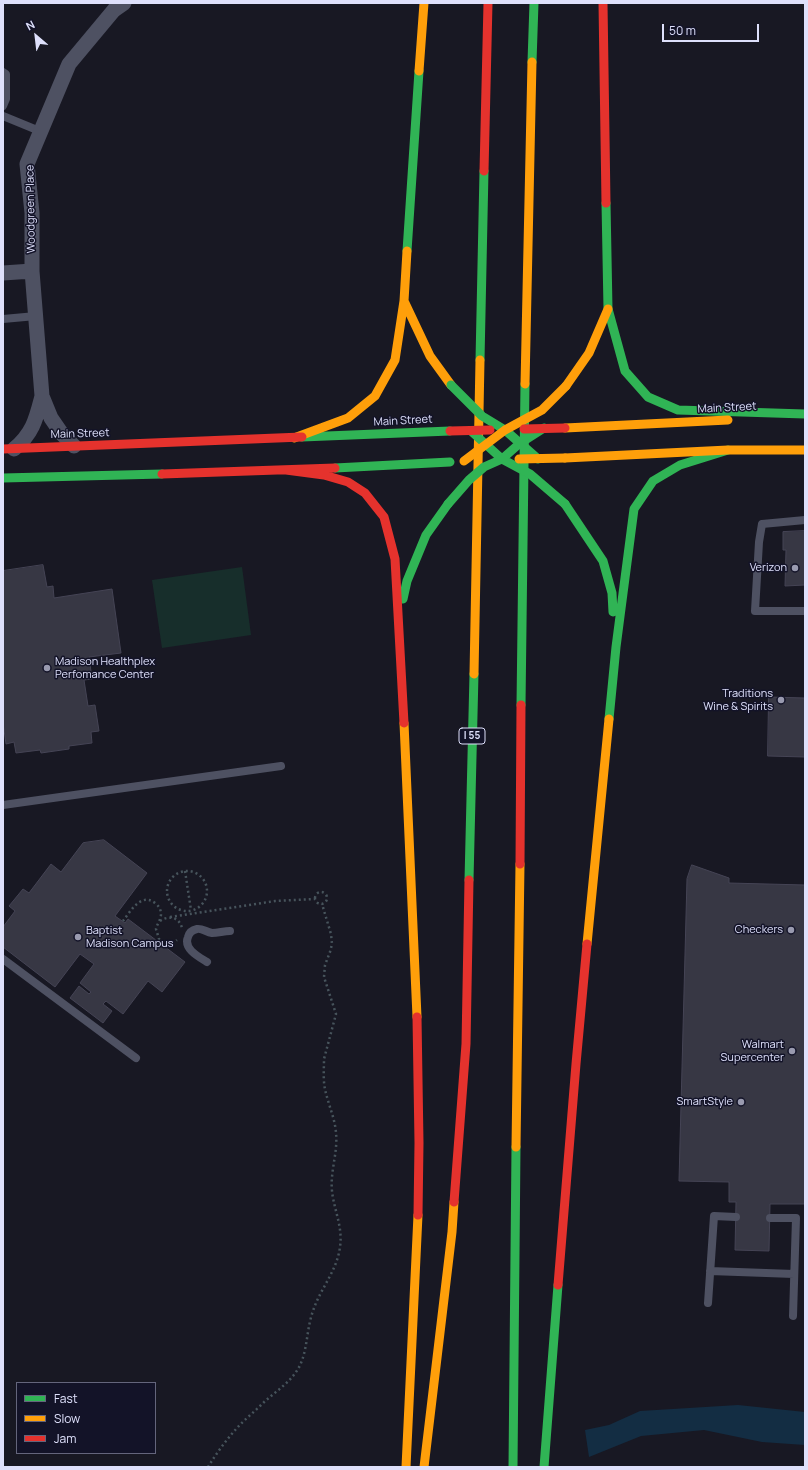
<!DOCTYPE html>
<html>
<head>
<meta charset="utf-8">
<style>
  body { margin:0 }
  #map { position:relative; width:808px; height:1470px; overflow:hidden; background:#181823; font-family:Manrope,sans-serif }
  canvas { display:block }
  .frame { position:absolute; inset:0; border:4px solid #dee0fb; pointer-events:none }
  .legend { position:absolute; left:16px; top:1382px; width:140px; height:72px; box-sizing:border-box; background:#131328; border:1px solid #64657c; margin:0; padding:5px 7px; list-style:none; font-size:12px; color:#dee0fb }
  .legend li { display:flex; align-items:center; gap:8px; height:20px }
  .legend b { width:20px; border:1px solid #64657c }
  .north { position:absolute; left:16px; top:16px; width:40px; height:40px; -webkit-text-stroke:3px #131328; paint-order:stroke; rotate:332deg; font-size:11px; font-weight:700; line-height:16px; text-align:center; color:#dee0fb }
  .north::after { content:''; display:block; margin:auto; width:14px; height:18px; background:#dee0fb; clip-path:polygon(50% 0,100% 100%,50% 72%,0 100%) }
  .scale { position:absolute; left:662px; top:24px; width:97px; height:18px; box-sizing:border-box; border:2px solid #dee0fb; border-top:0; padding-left:5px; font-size:12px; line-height:14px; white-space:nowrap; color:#dee0fb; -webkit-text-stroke:3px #131328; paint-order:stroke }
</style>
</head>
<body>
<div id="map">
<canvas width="808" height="1470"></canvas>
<div class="frame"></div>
<ul class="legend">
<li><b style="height:5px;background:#30b455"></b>Fast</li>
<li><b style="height:5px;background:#ff9f0a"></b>Slow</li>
<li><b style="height:5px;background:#e5322d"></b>Jam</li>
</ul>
<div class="north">N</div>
<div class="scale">50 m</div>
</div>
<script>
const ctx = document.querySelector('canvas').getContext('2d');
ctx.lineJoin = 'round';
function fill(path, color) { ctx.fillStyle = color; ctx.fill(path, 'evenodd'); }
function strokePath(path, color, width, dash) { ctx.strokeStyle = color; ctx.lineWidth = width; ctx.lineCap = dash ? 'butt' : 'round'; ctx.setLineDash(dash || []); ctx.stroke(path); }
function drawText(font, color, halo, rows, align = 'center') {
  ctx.font = font + ' Manrope,sans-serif'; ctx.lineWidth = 3; ctx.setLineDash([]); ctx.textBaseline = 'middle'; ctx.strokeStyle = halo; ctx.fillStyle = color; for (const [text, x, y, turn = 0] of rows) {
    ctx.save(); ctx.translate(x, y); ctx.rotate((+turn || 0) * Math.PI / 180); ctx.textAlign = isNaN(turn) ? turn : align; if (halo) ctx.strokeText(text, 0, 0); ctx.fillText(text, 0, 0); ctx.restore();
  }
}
fill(new Path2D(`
  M242 567 251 635 162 648 152 580Z`), '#172e2b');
fill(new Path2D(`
  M738 1405 805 1412V1445L762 1442 704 1430 641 1436 589 1457 585 1430 609 1425 640 1411Z`), '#132d43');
const building = new Path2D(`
  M805 531V585L785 586 786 550H783V532Z
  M43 565 47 587 53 586 54 598 112 589 121 653 89 657 92 679 84 680 88 706 95 705 99 731 91 732 92 743 69 746V749L41 753 40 750 16 753 14 742 6 744 3 723V571Z
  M769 697 805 698V757L768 756Z
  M104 840 147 873 115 916 125 923 128 919 185 962 162 992 148 981 123 1014 106 1001 103 1004 112 1011 103 1023 70 998 79 986 89 994 91 992 80 983 94 964 80 954 55 987 3 947V927L15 911 9 906 23 889 29 893 51 864 61 872 83 843Z
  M692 865 729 878V883L805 885V1204H770L769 1251 735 1250 736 1202H729V1182L679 1181 687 879Z`);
fill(building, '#373744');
strokePath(building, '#454455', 1);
strokePath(new Path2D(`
  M185 871 191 910
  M167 891a20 20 0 1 1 40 0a20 20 0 1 1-40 0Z
  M315 898a6 6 0 1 1 12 0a6 6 0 1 1-12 0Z
  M170 917 275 901 315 899
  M123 921C130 912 141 892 155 903 159 906 161 910 161 914 161 920 157 924 156 929L159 939C165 944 171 945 177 940
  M160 921C169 915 179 917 182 928
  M208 1467C216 1454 226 1440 237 1428 244 1420 253 1413 261 1405 273 1393 289 1384 298 1369 308 1352 306 1330 313 1311 320 1289 337 1271 340 1247 343 1227 334 1210 332 1191 330 1171 338 1153 336 1133 335 1118 328 1104 325 1089 323 1080 324 1069 324 1059L336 1014 324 977 325 965 330 952 332 944 331 934 322 904`), '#47545c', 2.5, [2, 3]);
strokePath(new Path2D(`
  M3 72 6 74V99L3 106
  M3 116 42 132
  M3 319 36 316
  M805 520 762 524 759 542 755 611H805
  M3 805 281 766
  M3 959 136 1058
  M207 962C199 957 183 949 188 937 189 933 192 930 197 929 202 928 206 932 212 933 218 933 224 931 230 931
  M770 1218H796L793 1316
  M710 1271 794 1274
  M708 1303 714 1216 736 1217`), '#4e5162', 8);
strokePath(new Path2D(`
  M3 273 32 271
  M74 446 62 434 51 418 42 396 32 271V213L27 164 69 64 114 10 124 3
  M14 449C33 433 36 419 42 396`), '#4e5162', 15);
strokePath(new Path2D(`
  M532 62 534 3
  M606 203 608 309 625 371 648 397 678 410 805 414
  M407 251 419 71
  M480 360 484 171
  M302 437 450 431
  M335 468 450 462
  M3 478 162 474
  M565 504 603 561 612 593 613 612
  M403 599 407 581 426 535 448 504
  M521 705 525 384
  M609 719 616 647 634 509 653 481 680 465 728 450
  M469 880 474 674
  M513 1467 516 1147
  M544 1467 558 1285`), '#30b455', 9);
strokePath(new Path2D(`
  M419 71 424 3
  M404 301 430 356 451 385
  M525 384 532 62
  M566 386 589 353 608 309
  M565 428 728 420
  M294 438 348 418 375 396 395 360 404 301 407 251
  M565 458 728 450H805
  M474 674 480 360
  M404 723 417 1017
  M587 944 609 719
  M516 1147 520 864
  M406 1467 418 1215
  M424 1467 452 1232 454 1202`), '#ff9f0a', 9);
strokePath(new Path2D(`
  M603 3 606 203
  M484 171 488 3
  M3 449 302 437
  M286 470 324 475 348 482 365 493 384 517 395 559 404 723
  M162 474 335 468
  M520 864 521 705
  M417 1017 419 1143 418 1215
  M454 1202 466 1044 469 880
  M558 1285 576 1064 587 944`), '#e5322d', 9);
strokePath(new Path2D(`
  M451 385 482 416 505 430 538 459
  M471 431 502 459 530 474 565 504
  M448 504 469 480 484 467 502 459 519 444 544 428`), '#30b455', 9);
strokePath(new Path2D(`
  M519 459 565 458
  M464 461 505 430 542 410 566 386`), '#ff9f0a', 9);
strokePath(new Path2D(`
  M524 429 565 428
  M450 431 490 430`), '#e5322d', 9);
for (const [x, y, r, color] of [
  [795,568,4,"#999aaf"],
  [47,668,4,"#999aaf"],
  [781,700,4,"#999aaf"],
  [791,930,4,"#999aaf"],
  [78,937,4,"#999aaf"],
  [792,1051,4,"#999aaf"],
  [741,1102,4,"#999aaf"]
]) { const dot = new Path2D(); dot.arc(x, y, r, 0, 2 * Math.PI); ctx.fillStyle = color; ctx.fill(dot); strokePath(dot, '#131328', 1.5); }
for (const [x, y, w] of [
  [472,736,26]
]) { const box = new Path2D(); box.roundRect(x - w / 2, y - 8, w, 16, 3); ctx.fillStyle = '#131328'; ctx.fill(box); strokePath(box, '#dee0fb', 1); }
drawText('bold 10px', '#dee0fb', null, [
  ["I 55",472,736]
]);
drawText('11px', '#dee0fb', '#131328', [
  ["Woodgreen Place",31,209,-91],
  ["Main Street",727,408,-3],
  ["Main Street",403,421,-3],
  ["Main Street",80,434,-2]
]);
drawText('11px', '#dee0fb', '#131328', [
  ["Verizon",787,568],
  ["Madison Healthplex",55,662,"left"],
  ["Perfomance Center",55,675,"left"],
  ["Traditions",773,694],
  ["Wine & Spirits",773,707],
  ["Checkers",783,930],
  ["Baptist",86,931,"left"],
  ["Madison Campus",86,944,"left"],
  ["Walmart",784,1045],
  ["Supercenter",784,1058],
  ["SmartStyle",733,1102]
], 'right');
</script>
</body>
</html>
